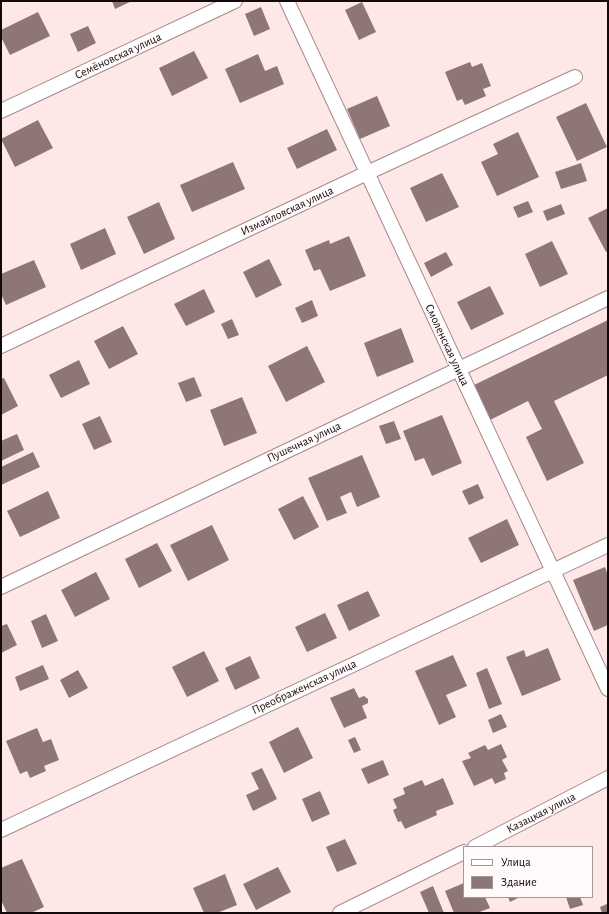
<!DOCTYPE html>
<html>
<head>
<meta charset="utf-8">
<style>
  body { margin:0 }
  #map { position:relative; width:609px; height:914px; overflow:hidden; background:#fde8e7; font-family:"Alegreya Sans",sans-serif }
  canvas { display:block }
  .frame { position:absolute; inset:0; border:2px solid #12090a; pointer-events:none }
  .legend { position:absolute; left:463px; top:846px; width:130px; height:52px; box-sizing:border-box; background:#fff9f9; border:1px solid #a09999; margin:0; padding:5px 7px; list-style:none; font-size:12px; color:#12090a }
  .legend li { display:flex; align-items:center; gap:8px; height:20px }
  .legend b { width:20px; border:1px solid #a09999 }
</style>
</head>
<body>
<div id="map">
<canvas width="609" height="914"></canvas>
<div class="frame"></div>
<ul class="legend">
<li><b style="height:5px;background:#fff"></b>Улица</li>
<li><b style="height:11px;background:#8e7676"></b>Здание</li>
</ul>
</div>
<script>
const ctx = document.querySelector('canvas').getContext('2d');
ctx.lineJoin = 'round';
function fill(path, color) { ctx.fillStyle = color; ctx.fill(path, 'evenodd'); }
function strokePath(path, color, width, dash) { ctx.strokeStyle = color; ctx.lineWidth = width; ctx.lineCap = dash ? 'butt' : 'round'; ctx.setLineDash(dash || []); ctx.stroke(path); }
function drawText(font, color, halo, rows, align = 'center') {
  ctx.font = font + ' "Alegreya Sans",sans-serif'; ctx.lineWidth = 3; ctx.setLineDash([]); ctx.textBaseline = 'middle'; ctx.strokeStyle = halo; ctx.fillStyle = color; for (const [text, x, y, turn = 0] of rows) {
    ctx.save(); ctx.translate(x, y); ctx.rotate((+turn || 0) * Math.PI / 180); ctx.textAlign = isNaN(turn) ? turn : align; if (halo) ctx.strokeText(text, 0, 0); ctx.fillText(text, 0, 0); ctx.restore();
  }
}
fill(new Path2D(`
  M112 1H132L115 9Z
  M362 2 376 32 359 40 345 10Z
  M261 7 270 29 254 36 245 14Z
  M38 12 50 36 10 55 1 37V30Z
  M88 26 96 43 78 52 70 34Z
  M194 51 208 78 172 96 159 68Z
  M258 54 265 71 277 66 284 84 240 103 225 69Z
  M470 62 472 67 482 63 491 86 483 89 486 96 465 105 462 99 457 101 445 72Z
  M377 96 390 126 360 139 347 109Z
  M586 103 607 147 577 161 556 117Z
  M38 120 53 148 15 167 1 139Z
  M327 129 337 150 297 169 287 148Z
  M518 132 539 177 497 196 481 162 498 154 493 144Z
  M233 162 245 189 192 212 180 185Z
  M581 163 587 181 561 189 555 172Z
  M442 173 459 207 426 222 410 188Z
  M528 201 533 212 518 218 513 207Z
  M159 202 175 239 144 254 127 217Z
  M561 204 565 214 547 221 543 211Z
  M608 208V251L606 252 588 218Z
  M105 228 116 254 81 270 70 244Z
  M349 236 366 276 330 291 320 269 314 271 305 250 329 240 330 244Z
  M552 241 568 274 540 287 525 254Z
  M446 252 453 265 431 277 424 263Z
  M269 259 282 285 256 298 243 272Z
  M34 260 46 287 6 305 1 294V274Z
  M490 286 504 314 471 330 457 302Z
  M204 289 215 312 186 326 174 304Z
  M312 300 318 316 302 323 295 308Z
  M232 319 239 335 228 339 221 324Z
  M608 320V375L554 401 584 463 547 481 526 437 542 429 528 401 490 420 474 385Z
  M123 326 138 354 109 369 94 341Z
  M401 328 414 362 377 377 364 343Z
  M307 346 325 382 286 402 268 366Z
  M79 360 90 384 61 398 49 375Z
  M194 377 202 396 186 402 178 383Z
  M4 378 18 406 1 415V379Z
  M242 397 257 433 224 446 210 410Z
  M442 415 462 463 432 476 424 458 415 461 403 431Z
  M100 416 112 442 94 450 82 424Z
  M394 421 401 439 386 444 379 426Z
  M17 434 24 450 1 461V441Z
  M33 452 40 467 1 485V467Z
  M362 455 380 497 357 507 351 492 340 497 347 513 327 521 308 478Z
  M478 484 484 498 469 505 462 491Z
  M48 491 60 518 20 537 7 511Z
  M303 496 319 527 294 540 278 509Z
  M507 519 519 545 481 563 468 538Z
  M212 525 229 560 188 581 170 545Z
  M157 543 172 571 139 588 125 559Z
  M605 567 608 575V625L594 631 573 580Z
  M96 572 110 599 75 617 61 590Z
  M368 591 380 616 349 631 337 605Z
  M325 613 337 638 307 652 295 627Z
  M46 614 58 641 42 648 31 621Z
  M7 624 17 645 1 653V626Z
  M548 648 561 680 522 696 506 657 524 650 526 657Z
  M204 651 219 681 187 697 172 667Z
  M453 655 467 686 446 695 456 717 439 725 415 671Z
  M250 656 260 678 235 690 225 668Z
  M43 665 49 679 20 691 15 677Z
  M487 668 502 704 489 709 476 673Z
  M78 670 88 688 69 698 60 680Z
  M354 688 359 698 364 696 368 699V703L362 706 367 718 344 728 330 698Z
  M501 714 507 727 493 733 488 720Z
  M298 727 313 758 284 773 269 742Z
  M37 728 43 742 51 739 59 760 44 766 46 771 30 778 27 771 20 774 6 741Z
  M355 737 361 750 354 753 348 740Z
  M501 744 507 757 502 760 508 771 504 773 506 779 495 784 492 778 474 786 462 761 471 758 468 753 485 745 488 750Z
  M383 760 389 775 368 784 361 769Z
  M262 768 277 799 253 811 246 795 259 789 251 773Z
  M443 778 454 804 436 811 437 815 405 829 401 821 398 822 393 810 397 808 393 799 405 794 403 788 422 780 425 786Z
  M320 791 330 814 312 822 302 799Z
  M345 839 357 864 337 872 326 847Z
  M22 859 44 907 31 913H7L1 900V868Z
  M278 867 291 892 256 910 243 884Z
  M225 874 237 905 217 913H204L193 888Z
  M464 883V897H485L490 908 477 913H454L445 891Z
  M433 886 444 913H429L420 892Z
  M508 897H520L510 902Z
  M566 897H580L583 905 570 909Z
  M607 904 608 913H602L600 907Z`), '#8e7676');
const minor = new Path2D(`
  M287 1 608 689
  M1 111 235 1
  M1 346 367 173 575 77
  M1 587 608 298
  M1 830 608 545
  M475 847 608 778
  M340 913 464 852`);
strokePath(minor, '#a38b8b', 16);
strokePath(minor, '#fff', 14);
drawText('12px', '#12090a', '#fff9f9', [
  ["Семёновская улица",118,56,-25],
  ["Измайловская улица",287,211,-25],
  ["Смоленская улица",447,345,65],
  ["Пушечная улица",304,442,-25],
  ["Преображенская улица",304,687,-25],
  ["Казацкая улица",541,813,-27]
]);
</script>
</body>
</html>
